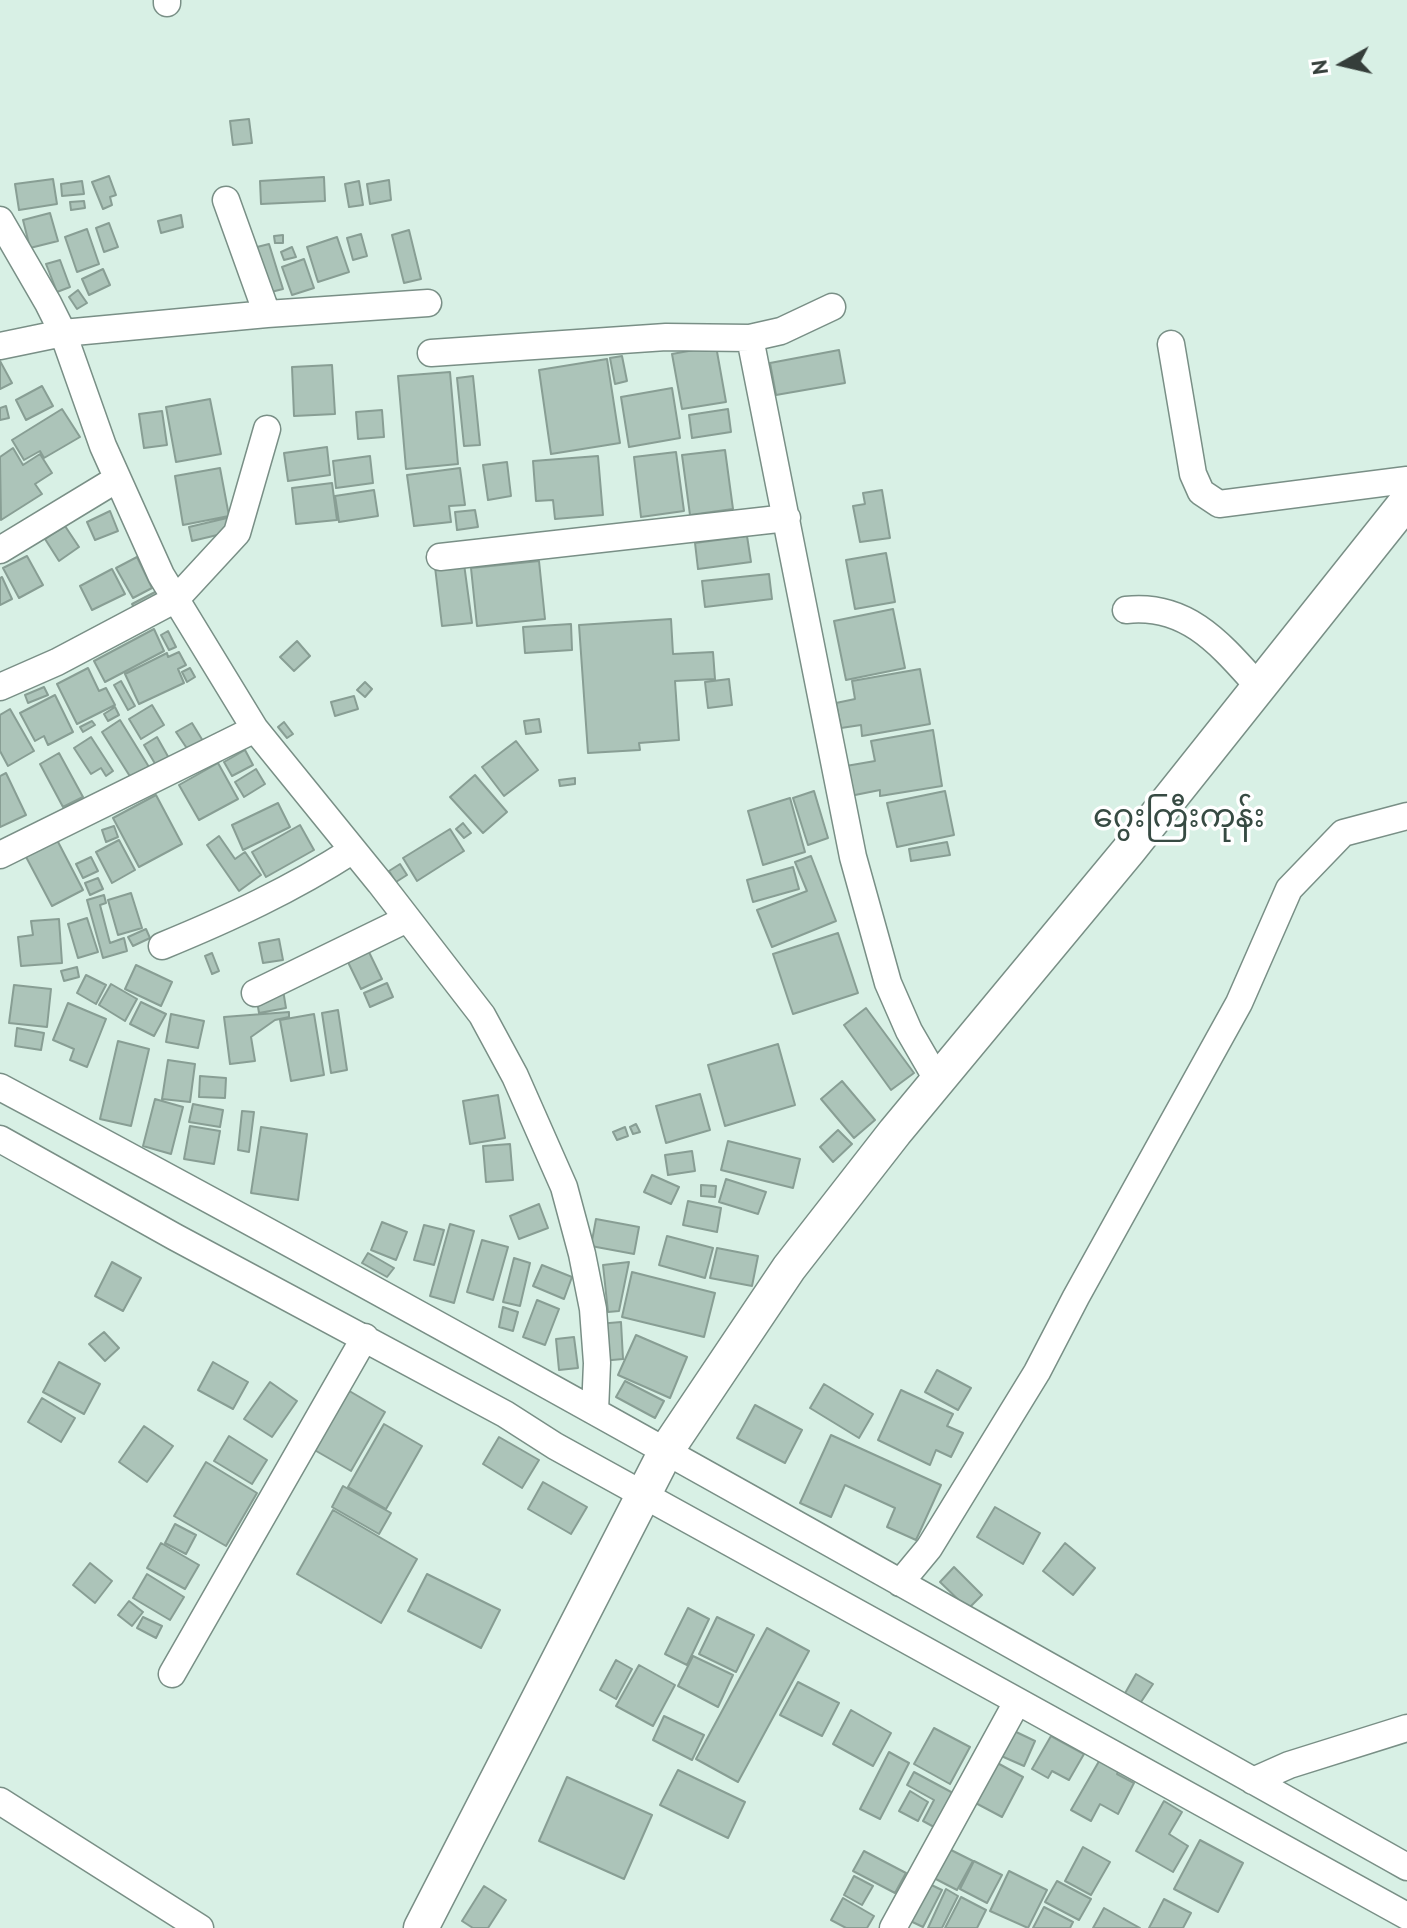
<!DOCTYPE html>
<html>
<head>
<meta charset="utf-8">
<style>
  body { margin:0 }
  #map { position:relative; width:1407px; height:1928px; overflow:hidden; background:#d8f0e5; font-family:"PT Sans",sans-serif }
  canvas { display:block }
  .north { position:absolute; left:1303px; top:24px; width:80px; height:80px; -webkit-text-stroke:6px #fff; paint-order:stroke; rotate:262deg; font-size:22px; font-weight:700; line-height:32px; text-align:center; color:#353e3a }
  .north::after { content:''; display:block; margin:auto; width:28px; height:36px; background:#353e3a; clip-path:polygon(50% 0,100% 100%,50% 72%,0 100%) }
</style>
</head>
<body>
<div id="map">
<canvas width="1407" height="1928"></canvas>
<div class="north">N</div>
</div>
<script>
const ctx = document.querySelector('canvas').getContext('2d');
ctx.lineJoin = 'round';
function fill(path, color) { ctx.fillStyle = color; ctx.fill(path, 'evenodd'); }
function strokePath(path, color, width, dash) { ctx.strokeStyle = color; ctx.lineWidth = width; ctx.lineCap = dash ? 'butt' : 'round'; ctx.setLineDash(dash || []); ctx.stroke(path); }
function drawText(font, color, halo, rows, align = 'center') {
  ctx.font = font + ' "PT Sans","Noto Sans Myanmar",sans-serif'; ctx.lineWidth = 7; ctx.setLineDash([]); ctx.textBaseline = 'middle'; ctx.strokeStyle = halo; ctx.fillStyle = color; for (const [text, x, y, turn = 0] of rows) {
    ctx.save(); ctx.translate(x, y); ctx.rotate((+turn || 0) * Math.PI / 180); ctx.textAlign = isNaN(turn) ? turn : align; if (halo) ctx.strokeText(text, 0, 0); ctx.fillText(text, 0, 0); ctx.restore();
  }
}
const building = new Path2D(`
  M249 119 252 143 233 145 230 121Z
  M109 176 116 195 110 197 112 205 103 209 92 182Z
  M324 177 325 201 261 204 260 181Z
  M53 179 57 204 19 210 15 184Z
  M389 180 391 200 370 204 367 184Z
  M82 181 84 194 62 196 61 184Z
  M359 181 363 205 349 207 345 184Z
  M84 201 85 208 71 210 70 202Z
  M50 213 58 241 30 248 23 220Z
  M181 215 183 227 161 233 158 221Z
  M109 223 118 247 104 252 96 228Z
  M87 229 99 264 77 272 65 237Z
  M409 230 421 279 404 283 392 235Z
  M361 234 367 256 353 260 347 238Z
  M283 235V243H275L274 236Z
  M337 237 349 272 318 282 307 247Z
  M269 244 283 289 267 293 253 248Z
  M292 247 296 257 284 260 281 252Z
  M304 259 314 288 292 295 282 267Z
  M60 260 70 287 57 292 46 264Z
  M103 269 110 285 89 295 82 279Z
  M78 290 87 303 77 309 69 297Z
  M716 346 726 402 682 409 672 354Z
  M839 350 845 383 776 395 770 363Z
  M622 356 627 381 615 384 610 358Z
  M607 359 620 443 551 454 539 370Z
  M0 361 12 383 0 389Z
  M332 365 335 414 294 416 292 367Z
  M450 372 458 464 406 469 398 376Z
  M473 376 480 445 464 446 457 378Z
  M42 386 53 406 26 420 16 400Z
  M672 388 680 438 629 447 621 397Z
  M210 399 221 454 176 462 166 407Z
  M6 406 9 418 0 420V408Z
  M62 409 80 437 44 458 40 451 24 460 12 440Z
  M728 409 731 432 692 438 689 415Z
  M382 410 384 437 358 439 356 412Z
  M162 411 167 445 144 448 139 414Z
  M327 447 330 475 288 481 284 453Z
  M13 448 23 465 40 454 52 473 35 484 42 494 1 520 0 457Z
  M725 450 733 509 690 515 682 455Z
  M676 452 684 511 641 517 634 457Z
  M370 456 373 483 336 488 333 461Z
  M598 456 603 515 555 519 553 500 536 501 533 461Z
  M507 462 511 496 488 500 483 465Z
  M220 468 229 516 183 525 175 476Z
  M460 468 465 505 449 506 451 522 414 526 407 475Z
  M332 483 337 520 296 524 292 488Z
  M374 490 378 516 339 522 335 496Z
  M882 490 890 538 860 542 853 506 865 504 863 493Z
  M475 510 478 527 457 530 455 512Z
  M110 511 118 531 95 540 87 522Z
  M227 518 230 532 192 541 189 527Z
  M65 526 79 547 59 561 45 539Z
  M747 536 751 562 698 569 695 543Z
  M886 553 895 602 855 609 846 560Z
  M27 556 43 585 19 598 3 568Z
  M137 557 152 588 133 598 116 568Z
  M539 561 545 619 477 626 471 568Z
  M464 564 472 623 442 626 435 567Z
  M112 569 125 594 92 610 80 586Z
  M769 574 772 599 705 607 702 581Z
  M2 577 12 599 0 605V578Z
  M157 591 162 601 137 613 132 604Z
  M893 609 905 668 846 680 834 621Z
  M671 619 673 654 713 652 715 679 675 681 679 740 639 743 640 750 588 753 579 625Z
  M571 624 572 650 525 653 523 627Z
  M154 629 164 651 105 682 94 661Z
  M168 631 176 647 169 650 161 635Z
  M297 641 310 656 294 671 280 657Z
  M179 652 186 665 178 669 184 683 139 704 125 674 167 653 168 657Z
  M88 668 99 691 106 688 115 705 77 724 57 684Z
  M190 668 195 677 187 682 182 672Z
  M920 669 930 724 862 736 861 725 841 728 836 703 855 699 852 681Z
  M729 679 732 705 708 708 705 682Z
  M121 681 135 706 128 710 114 685Z
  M365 682 372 689 365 697 357 690Z
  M44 687 48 695 28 703 25 695Z
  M55 695 73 732 48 745 44 736 35 741 20 713Z
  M354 696 358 709 335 716 331 702Z
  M152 705 164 725 141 739 129 719Z
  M115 707 119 715 108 721 104 714Z
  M10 709 34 751 8 766 0 751V715Z
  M539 719 541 732 526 734 524 721Z
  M120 720 149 767 131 778 102 732Z
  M92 721 95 725 83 732 80 727Z
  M284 722 293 734 287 738 278 727Z
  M192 723 203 741 188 750 176 732Z
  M933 730 942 786 880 796V790L850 796 846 766 875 761 871 741Z
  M91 737 113 771 106 776 101 768 91 774 74 748Z
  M157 737 170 760 157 767 144 745Z
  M516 741 538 770 504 796 482 767Z
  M245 750 253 765 232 776 224 762Z
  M59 753 83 797 63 807 40 764Z
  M218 763 238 799 199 820 179 785Z
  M256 769 265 784 244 797 235 782Z
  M6 773 26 815 0 827V776Z
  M475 775 507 812 483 833 450 797Z
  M575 778V784L560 786 559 780Z
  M814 791 828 838 808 845 793 798Z
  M945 791 954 835 897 847 887 803Z
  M156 795 182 844 139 867 113 818Z
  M790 798 805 852 763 865 748 811Z
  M278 803 290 827 243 850 232 825Z
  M463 823 471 833 464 838 456 829Z
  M300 825 314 850 266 877 252 852Z
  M114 826 118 837 106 842 102 830Z
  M450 829 464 851 417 881 403 858Z
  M219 836 235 859 245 852 261 875 239 891 207 845Z
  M56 838 83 890 52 906 25 855Z
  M119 840 135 870 112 883 96 852Z
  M947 842 950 855 911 861 909 849Z
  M811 856 836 921 772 947 757 910 807 891 795 862Z
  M91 857 98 871 83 878 76 864Z
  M400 864 407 875 396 882 389 871Z
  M793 867 799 889 753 902 747 880Z
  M98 878 103 889 90 895 85 883Z
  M131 893 142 928 118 935 108 900Z
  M104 895 106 903 100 905 110 943 124 938 127 951 103 958 87 900Z
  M87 918 98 952 78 958 68 924Z
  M59 919 62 963 21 966 18 937 33 935 31 921Z
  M146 929 150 938 133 946 128 937Z
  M838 933 858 993 793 1014 773 954Z
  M279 939 283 960 263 963 259 943Z
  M367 948 382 979 361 989 346 958Z
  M212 953 219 971 212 974 205 956Z
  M136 965 172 982 161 1006 125 989Z
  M77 967 79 977 64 981 61 971Z
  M86 975 106 985 96 1004 77 993Z
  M387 983 393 997 370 1007 364 993Z
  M111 984 137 999 125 1021 99 1005Z
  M14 985 51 989 47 1027 9 1023Z
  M283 990 286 1008 259 1013 256 995Z
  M141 1002 166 1014 154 1036 130 1024Z
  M68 1003 106 1019 87 1067 70 1060 74 1049 53 1040Z
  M866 1008 914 1073 891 1090 844 1025Z
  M338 1010 347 1070 331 1073 322 1013Z
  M289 1012V1017L275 1020 251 1037 255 1061 230 1064 224 1017Z
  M171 1014 204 1021 198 1048 166 1042Z
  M314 1014 324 1075 291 1081 280 1020Z
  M17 1028 44 1033 41 1050 15 1046Z
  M118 1041 149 1049 131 1126 100 1119Z
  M778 1044 795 1105 725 1126 708 1065Z
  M168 1060 195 1064 190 1102 162 1099Z
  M200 1076 226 1078 225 1098 199 1097Z
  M842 1081 875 1120 854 1138 821 1099Z
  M700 1094 710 1130 666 1143 656 1106Z
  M498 1095 505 1138 470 1144 463 1101Z
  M155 1099 183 1107 171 1154 143 1146Z
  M193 1104 223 1110 220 1127 189 1122Z
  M242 1111 254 1112 249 1152 238 1150Z
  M636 1124 640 1132 633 1134 630 1127Z
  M190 1126 220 1131 214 1164 184 1159Z
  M261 1127 307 1134 298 1200 251 1193Z
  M625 1127 628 1136 617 1140 613 1132Z
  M838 1130 852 1144 833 1162 820 1147Z
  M728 1141 800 1159 793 1188 721 1170Z
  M510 1144 513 1180 486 1182 483 1146Z
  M692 1151 695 1171 668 1175 665 1155Z
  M652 1175 679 1187 671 1204 644 1192Z
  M726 1179 766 1192 758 1214 719 1202Z
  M701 1185 716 1186 715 1197 701 1196Z
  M688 1201 721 1208 717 1232 683 1225Z
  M539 1204 548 1228 519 1239 510 1216Z
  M596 1219 639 1227 634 1254 591 1246Z
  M382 1222 407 1232 396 1260 371 1250Z
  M450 1224 474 1231 454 1303 430 1296Z
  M424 1225 444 1230 434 1265 414 1260Z
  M667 1236 713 1248 705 1278 659 1265Z
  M482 1240 508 1247 493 1300 467 1292Z
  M717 1248 758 1256 752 1286 710 1278Z
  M368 1253 394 1268 387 1277 362 1263Z
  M514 1258 530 1263 520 1306 503 1302Z
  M112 1262 141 1278 123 1311 95 1296Z
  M629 1262 619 1311 608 1312 603 1265Z
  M542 1265 572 1277 564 1299 533 1286Z
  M632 1272 715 1293 704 1337 622 1317Z
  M537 1300 559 1309 545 1345 523 1337Z
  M503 1307 518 1312 513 1331 499 1327Z
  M621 1322 623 1359 601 1361 598 1324Z
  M104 1332 119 1348 105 1361 89 1344Z
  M636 1335 687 1357 670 1398 618 1375Z
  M574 1337 578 1368 559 1370 556 1339Z
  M59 1362 100 1384 84 1414 43 1392Z
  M213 1362 248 1382 233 1409 198 1390Z
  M937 1370 971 1388 958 1410 925 1392Z
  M625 1381 664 1401 655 1418 616 1397Z
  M270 1382 297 1401 272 1437 244 1419Z
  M824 1384 873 1414 859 1438 810 1408Z
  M346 1389 385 1412 351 1471 311 1448Z
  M901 1390 953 1414 947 1426 963 1433 951 1457 936 1450 930 1465 878 1440Z
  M42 1398 75 1418 61 1442 28 1422Z
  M755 1405 802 1430 785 1463 737 1438Z
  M384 1424 422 1446 386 1509 348 1487Z
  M144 1426 173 1446 147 1482 119 1462Z
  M831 1435 941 1485 916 1540 887 1527 895 1508 845 1485 831 1517 800 1503Z
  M229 1436 267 1460 252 1484 214 1461Z
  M499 1437 539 1460 522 1488 483 1464Z
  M206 1462 257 1493 226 1546 174 1516Z
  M543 1482 587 1507 571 1534 528 1509Z
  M343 1486 391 1513 379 1534 332 1507Z
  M995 1507 1040 1533 1023 1564 977 1537Z
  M333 1510 417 1559 381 1623 297 1574Z
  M175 1524 196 1535 186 1554 165 1543Z
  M161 1543 199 1565 185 1589 147 1568Z
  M1065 1543 1095 1568 1073 1595 1043 1571Z
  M90 1563 112 1581 95 1603 73 1585Z
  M954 1567 982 1595 968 1609 940 1582Z
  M147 1574 184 1597 170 1620 133 1598Z
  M427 1574 500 1610 481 1648 408 1611Z
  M129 1601 143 1612 132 1626 118 1615Z
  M688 1608 709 1619 687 1665 665 1654Z
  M143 1617 162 1626 156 1638 137 1628Z
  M717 1617 754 1635 736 1672 699 1654Z
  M767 1628 809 1651 738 1782 696 1759Z
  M693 1656 733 1675 718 1707 678 1686Z
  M616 1660 632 1669 616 1699 600 1690Z
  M639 1665 675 1685 653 1726 616 1706Z
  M1136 1674 1153 1684 1139 1705 1124 1695Z
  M798 1682 839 1703 822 1736 780 1715Z
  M851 1710 891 1733 873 1766 833 1744Z
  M664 1716 704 1735 692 1760 653 1740Z
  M934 1728 970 1747 950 1784 914 1764Z
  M1010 1729 1035 1741 1024 1766 999 1755Z
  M1051 1736 1084 1754 1069 1780 1052 1771 1048 1778 1032 1769Z
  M889 1752 909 1763 880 1819 860 1809Z
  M1102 1756 1121 1767 1117 1774 1134 1783 1118 1814 1100 1804 1091 1821 1071 1810Z
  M992 1760 1023 1777 1002 1817 970 1800Z
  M678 1770 745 1802 728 1838 660 1805Z
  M914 1772 953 1793 934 1827 923 1821 934 1800 907 1785Z
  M567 1777 652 1815 624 1879 539 1841Z
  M910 1791 928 1802 918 1821 899 1811Z
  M1164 1801 1182 1812 1169 1834 1188 1846 1173 1872 1136 1851Z
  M1200 1840 1243 1863 1218 1912 1174 1889Z
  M945 1847 973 1861 957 1890 930 1876Z
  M1083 1847 1110 1862 1091 1895 1065 1881Z
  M864 1851 906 1873 895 1893 853 1871Z
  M974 1861 1002 1875 987 1903 960 1889Z
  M1009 1871 1047 1890 1028 1928 990 1911Z
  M854 1876 873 1886 862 1905 844 1895Z
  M923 1881 942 1890 923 1927 904 1918Z
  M1057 1881 1091 1899 1079 1920 1045 1902Z
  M484 1886 506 1900 488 1928H473L462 1921Z
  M946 1889 958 1896 942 1928H928Z
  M961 1897 986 1910 977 1928H945Z
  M843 1898 874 1916 867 1928H846L831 1920Z
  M1164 1899 1191 1913 1183 1928H1149Z
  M1044 1907 1073 1922 1070 1928H1033Z
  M1104 1908 1140 1928H1093Z`);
fill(building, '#acc4b9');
strokePath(building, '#889e94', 2);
const minor = new Path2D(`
  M167 0V3
  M226 200 267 314
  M0 220 48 303 63 333 103 446 161 575 255 729 380 883 482 1015 515 1076 564 1187 582 1254 593 1309 597 1363 595 1411
  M750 338 853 857 888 983 909 1031 938 1081
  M1171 344 1193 474 1201 492 1219 504 1407 480
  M0 346 63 333 267 314 428 303
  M431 353 666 337 750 338 781 331 832 307
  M0 550 117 479
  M440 557 787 518
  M1126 610C1188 603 1222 646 1259 687
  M0 687 57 662 176 599 237 533 267 429
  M0 855 255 729
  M162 946C230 918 291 890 353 850
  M255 993 407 919
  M0 1087C473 1339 939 1605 1407 1867
  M0 1139 175 1237 505 1414 555 1446 1407 1916
  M900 1583 929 1548 1037 1372 1076 1297 1239 1003 1289 889 1343 833 1407 816
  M172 1674 365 1337
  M1253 1781 1289 1765 1407 1728
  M0 1801 200 1928
  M893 1928 1017 1702`);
const tertiary = new Path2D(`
  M421 1928 666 1451 789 1268 895 1132 1129 850 1407 501`);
strokePath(minor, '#798f86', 29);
strokePath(tertiary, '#798f86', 37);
strokePath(minor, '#fff', 26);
strokePath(tertiary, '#fff', 34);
drawText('32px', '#374b43', '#fff', [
  ["ဂွေးကြီးကုန်း",1179,818]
]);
</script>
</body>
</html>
